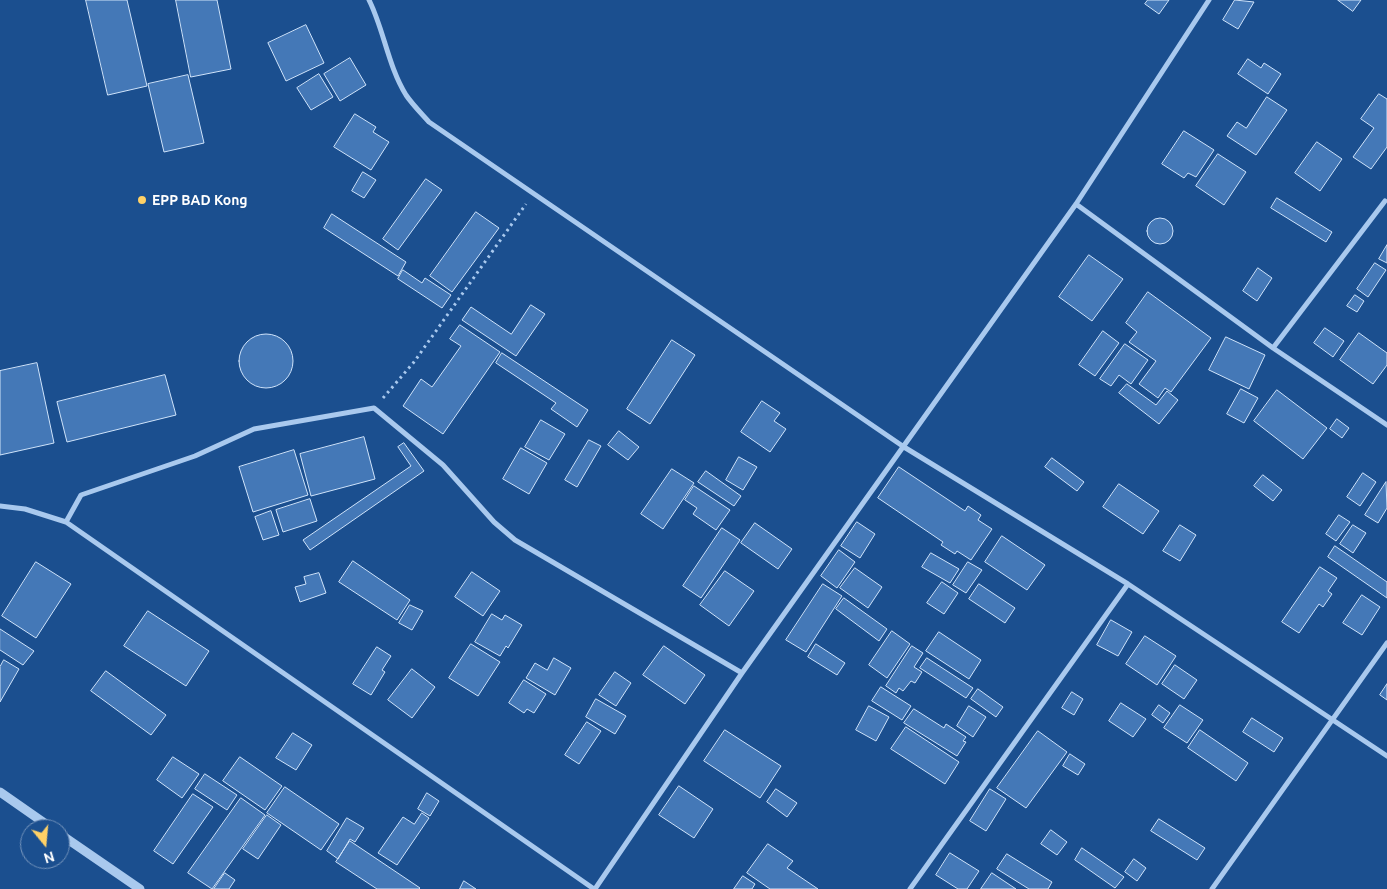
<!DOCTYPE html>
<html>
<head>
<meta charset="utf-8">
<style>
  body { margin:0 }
  #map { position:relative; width:1387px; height:889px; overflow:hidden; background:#1b4f8f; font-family:Ubuntu,sans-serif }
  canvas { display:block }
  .north { position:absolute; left:20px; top:819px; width:50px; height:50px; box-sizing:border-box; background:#1b4f8f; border:1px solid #7695bc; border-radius:50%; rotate:163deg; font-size:14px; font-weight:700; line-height:20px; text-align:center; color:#fff }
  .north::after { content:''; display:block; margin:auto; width:18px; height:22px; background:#ffd166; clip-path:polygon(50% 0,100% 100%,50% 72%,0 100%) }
</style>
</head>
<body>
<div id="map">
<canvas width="1387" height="889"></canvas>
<div class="north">N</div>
</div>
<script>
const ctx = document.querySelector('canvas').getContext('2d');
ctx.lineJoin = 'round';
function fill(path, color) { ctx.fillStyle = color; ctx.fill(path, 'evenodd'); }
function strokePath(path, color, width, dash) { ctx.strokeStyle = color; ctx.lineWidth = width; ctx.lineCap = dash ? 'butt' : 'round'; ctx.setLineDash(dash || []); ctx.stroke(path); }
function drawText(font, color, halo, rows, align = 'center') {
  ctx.font = font + ' Ubuntu,sans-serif'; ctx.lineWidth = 4.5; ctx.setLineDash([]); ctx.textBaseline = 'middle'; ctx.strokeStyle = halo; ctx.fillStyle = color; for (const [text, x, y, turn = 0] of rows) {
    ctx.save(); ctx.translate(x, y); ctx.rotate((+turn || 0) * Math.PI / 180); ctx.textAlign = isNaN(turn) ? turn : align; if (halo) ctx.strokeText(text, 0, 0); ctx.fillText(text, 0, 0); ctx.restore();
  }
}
const building = new Path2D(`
  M86 0H127L147 86 108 95Z
  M176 0H217L231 69 191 77Z
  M1148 0H1169L1159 14 1145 4Z
  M1235 0 1254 2 1238 29 1223 20Z
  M1338 0H1361L1353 11Z
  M306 25 324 63 286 81 268 43Z
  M350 58 366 85 340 101 324 74Z
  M1248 59 1261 68 1264 63 1281 74 1268 94 1238 74Z
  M319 74 333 97 311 110 297 88Z
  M188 75 204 143 164 152 148 84Z
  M1379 94 1387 99V147L1371 169 1353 157 1374 128 1361 119Z
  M1267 97 1287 110 1256 155 1227 136 1237 122 1246 128Z
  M355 114 376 127 373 132 389 142 371 170 334 147Z
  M1184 131 1214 150 1196 177 1188 173 1184 178 1162 164Z
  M1317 142 1342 159 1320 191 1295 173Z
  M1218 154 1246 172 1224 205 1196 186Z
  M363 172 376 180 364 198 352 191Z
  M426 179 442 190 398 250 383 239Z
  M1277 198 1332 232 1326 242 1271 208Z
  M476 212 499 228 452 292 430 276Z
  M332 214 406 262 398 276 324 228Z
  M1147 231a13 13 0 1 1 26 0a13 13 0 1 1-26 0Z
  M1387 245V263L1379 259Z
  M1089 255 1123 279 1092 321 1059 297Z
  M1375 263 1386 270 1368 297 1357 289Z
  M1258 268 1272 278 1257 301 1243 291Z
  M403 270 422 283 425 278 451 295 442 308 398 279Z
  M1148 292 1211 338 1171 392 1165 388 1158 398 1139 384 1156 361 1129 342 1137 332 1126 323Z
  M1355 295 1364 301 1357 312 1347 306Z
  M531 305 545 314 516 356 462 320 471 307 511 334Z
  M460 325 500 352 443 434 403 406 421 379 432 387 461 346 450 339Z
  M1325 328 1344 341 1333 357 1314 343Z
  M1103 331 1119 343 1095 376 1079 365Z
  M1359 333 1387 353V365L1373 384 1340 360Z
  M239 361a27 27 0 1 1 54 0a27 27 0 1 1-54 0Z
  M1226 337 1265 355 1249 389 1209 370Z
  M672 340 695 355 650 424 627 409Z
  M1125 344 1148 360 1131 384 1119 375 1111 386 1100 379Z
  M502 353 588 410 577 427 551 409 556 403 496 363Z
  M37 363 54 443 0 455V371Z
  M165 375 176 415 67 442 57 402Z
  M1127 384 1156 405 1167 391 1178 400 1159 424 1119 393Z
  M1241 389 1258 398 1244 423 1227 414Z
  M1277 390 1327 428 1303 459 1254 421Z
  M762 401 780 413 774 421 786 429 770 452 741 432Z
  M1337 419 1349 428 1342 438 1330 429Z
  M541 420 565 434 549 460 525 447Z
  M619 431 639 447 628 460 608 445Z
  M364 437 375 479 311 496 300 454Z
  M589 440 601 446 577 487 565 480Z
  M404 443 424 471 310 550 303 540 411 466 398 447Z
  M521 448 547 463 529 494 503 479Z
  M294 450 308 495 253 512 239 467Z
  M739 457 757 467 743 490 726 480Z
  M1052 458 1084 482 1077 491 1045 467Z
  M899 467 965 511 968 506 981 515 978 520 992 529 971 560 957 551 955 554 941 545 943 542 878 498Z
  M672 469 694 483 663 529 641 514Z
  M706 471 741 496 734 506 698 482Z
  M1363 473 1376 482 1360 506 1347 497Z
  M1263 475 1282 490 1273 501 1254 486Z
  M1386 482 1387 508 1378 523 1365 515Z
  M1119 484 1159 511 1143 534 1103 507Z
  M694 486 730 510 716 530 693 514 697 508 685 500Z
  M310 499 317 521 283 532 276 510Z
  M271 511 279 535 263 540 255 517Z
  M1339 515 1350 522 1336 541 1326 534Z
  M857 522 875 534 860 558 841 546Z
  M755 523 792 549 778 569 741 543Z
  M1180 525 1196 535 1180 561 1163 551Z
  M1353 525 1366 533 1353 553 1340 544Z
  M722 528 740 540 701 598 683 586Z
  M1002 536 1045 565 1027 590 985 562Z
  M1335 546 1387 582V598L1328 557Z
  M839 550 855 562 837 588 821 576Z
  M931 553 959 569 950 583 922 567Z
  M353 561 410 600 397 620 339 582Z
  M36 562 71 584 36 638 2 616Z
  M968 562 982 570 966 593 953 585Z
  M1320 567 1337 578 1328 591 1332 594 1323 607 1319 604 1299 633 1282 622Z
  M855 568 882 587 868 608 840 588Z
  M725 571 754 591 729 626 700 605Z
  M472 572 500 591 483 616 455 597Z
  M319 573 326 593 300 602 295 587 306 584 304 577Z
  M942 582 958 593 944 614 927 603Z
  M823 584 842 596 806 652 786 640Z
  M979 584 1015 608 1005 623 969 599Z
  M1362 595 1380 607 1362 635 1343 623Z
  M844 598 887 629 879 641 836 609Z
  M410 605 423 611 412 630 399 623Z
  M148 611 209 651 186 686 124 646Z
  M492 614 502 620 505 615 522 625 508 648 506 646 500 656 475 642Z
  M1111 620 1132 632 1118 656 1097 645Z
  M0 629 34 651 23 665 0 650Z
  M892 631 910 644 887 678 869 665Z
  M939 632 981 660 969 679 926 651Z
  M1145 636 1176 656 1157 685 1126 664Z
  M471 644 500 662 478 696 449 678Z
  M816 644 845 663 837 675 808 657Z
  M664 646 705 675 685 704 643 675Z
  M912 646 923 653 914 667 922 672 915 683 911 681 903 691 899 688 896 693 886 686Z
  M377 647 391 656 382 670 385 672 371 695 353 684Z
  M554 658 571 668 555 695 526 678 535 663 547 670Z
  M927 658 973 688 966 698 920 668Z
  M4 660 19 669 0 702V667Z
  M1175 665 1197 680 1184 699 1162 684Z
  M412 669 435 687 412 718 388 700Z
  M106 671 166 715 151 735 91 691Z
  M615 672 631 683 616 706 599 695Z
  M524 680 546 694 534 713 527 709 524 713 509 703Z
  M1387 684V700L1380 695Z
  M881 687 911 706 902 720 872 701Z
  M978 689 1003 707 996 717 971 699Z
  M1072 692 1083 699 1074 715 1062 708Z
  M596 699 626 716 615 734 586 717Z
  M1121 703 1146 719 1133 737 1109 721Z
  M1159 705 1170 713 1163 723 1152 715Z
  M1180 705 1203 720 1187 743 1164 728Z
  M869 706 889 717 876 741 856 730Z
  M969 706 986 717 973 737 957 726Z
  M914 709 944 728 946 724 966 737 963 741 966 742 957 756 904 723Z
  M1252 718 1283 738 1274 752 1243 732Z
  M587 722 601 731 579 764 565 755Z
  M906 727 959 762 945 784 891 749Z
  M725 730 781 766 760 798 704 761Z
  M1200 730 1248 763 1236 781 1188 748Z
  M1038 731 1067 752 1026 808 997 788Z
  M293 733 312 745 296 770 276 758Z
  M1070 754 1085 764 1078 775 1063 766Z
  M173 757 199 774 182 798 157 780Z
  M240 757 282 786 265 810 223 781Z
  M205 774 237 795 227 810 195 789Z
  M679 786 713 809 694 838 659 815Z
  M285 787 339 824 321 850 267 813Z
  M776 789 797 803 787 817 767 802Z
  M990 789 1006 799 986 831 970 821Z
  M427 793 439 801 430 816 418 809Z
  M193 794 213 807 173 864 154 851Z
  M241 798 265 815 212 889 188 873Z
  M422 813 429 818 397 865 378 853 403 817 414 824Z
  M267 815 281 825 258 859 243 849Z
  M347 818 364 828 355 842 350 839 338 859 327 851Z
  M1159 819 1205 848 1197 860 1151 831Z
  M1051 830 1067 842 1057 855 1041 844Z
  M350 841 420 888 419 889H377L336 862Z
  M768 844 793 861 787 868 818 889H770L747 873Z
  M1082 848 1124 877 1115 888 1075 860Z
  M950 853 979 871 967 889H958L936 875Z
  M1007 854 1052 882 1048 889H1029L997 869Z
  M1134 859 1146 868 1137 881 1125 872Z
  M225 873 235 880 229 889H214Z
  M992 873 1016 889H981Z
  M743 876 755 884 752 889H734Z
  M464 881 476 889H460Z`);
fill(building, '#4478b7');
strokePath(building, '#cfe3fa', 1);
strokePath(new Path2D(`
  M383 398 414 362 526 204`), '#a9c9ee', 3, [2.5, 4]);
strokePath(new Path2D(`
  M369 0C384 30 388 66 406 95 412 104 421 113 429 122L904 447 1128 584 1387 756
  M1076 204 1273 348 1387 425
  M1273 348 1385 201
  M0 506 25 509 66 522 594 889
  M66 522 81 495 195 456 254 429 374 408 443 465 494 522 515 540 742 673
  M595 889 742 673 1076 204 1209 0
  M910 889 1128 584
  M1212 889 1387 643`), '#a9c9ee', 5);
strokePath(new Path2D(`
  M0 792 53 829
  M60 834 140 889`), '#a9c9ee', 9);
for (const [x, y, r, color] of [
  [142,200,5,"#ffd166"]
]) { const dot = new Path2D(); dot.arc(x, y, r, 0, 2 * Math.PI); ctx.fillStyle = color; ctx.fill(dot); strokePath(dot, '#1b4f8f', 2); }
drawText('bold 14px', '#fff', '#1b4f8f', [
  ["EPP BAD Kong",152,200]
], 'left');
</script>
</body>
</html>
